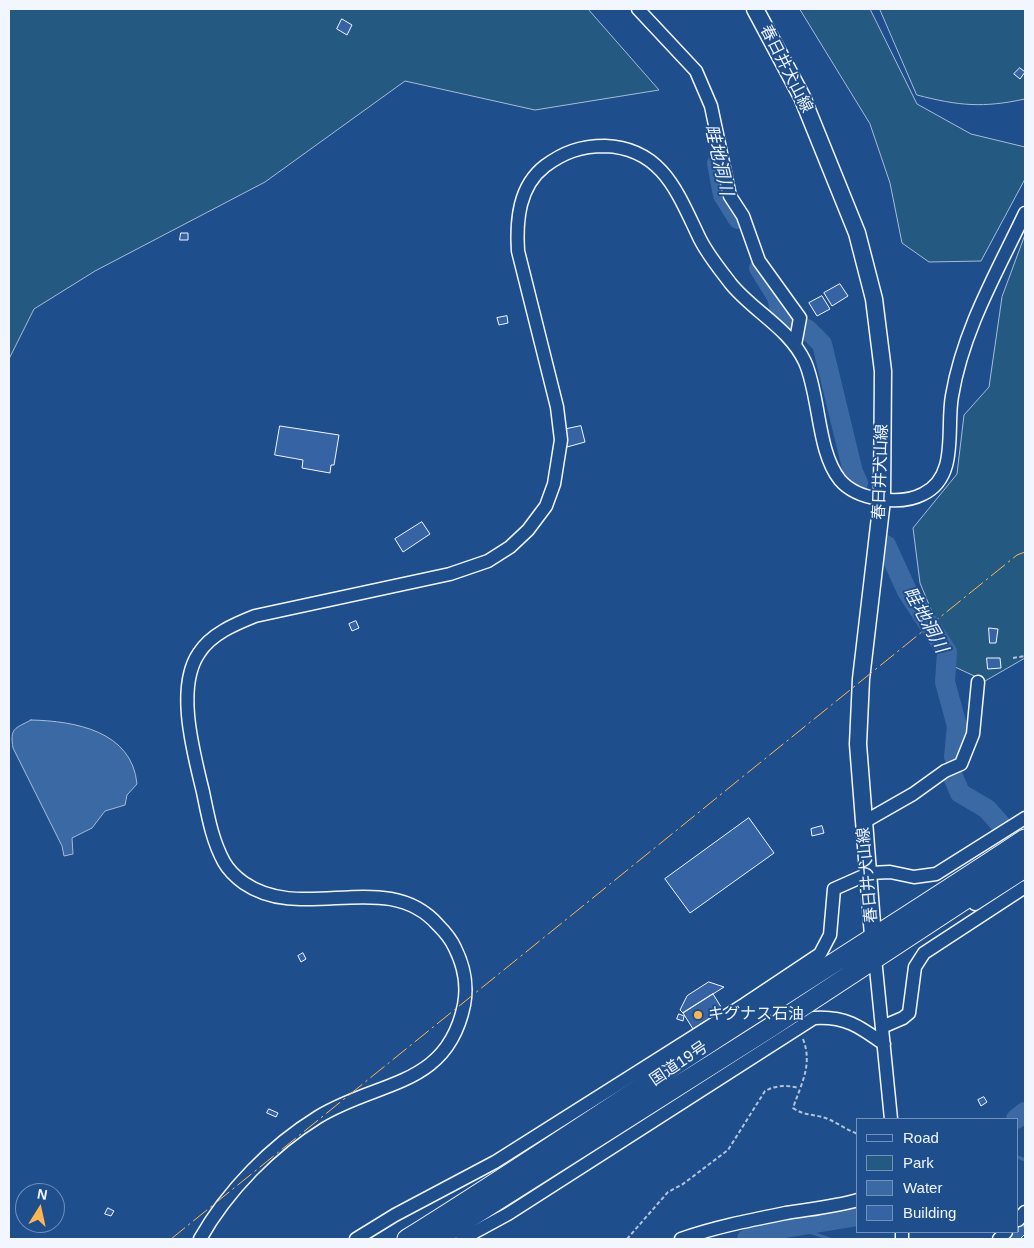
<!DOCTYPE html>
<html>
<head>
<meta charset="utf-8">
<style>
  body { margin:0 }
  #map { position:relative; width:1034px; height:1248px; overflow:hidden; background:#1f4e8c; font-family:Helvetica,sans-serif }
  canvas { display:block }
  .frame { position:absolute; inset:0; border:10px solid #f2f6ff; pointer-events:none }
  .legend { position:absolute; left:856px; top:1118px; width:162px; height:115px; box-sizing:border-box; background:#1f4e8c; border:1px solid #7391ba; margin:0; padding:6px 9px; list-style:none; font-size:15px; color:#f2f6ff }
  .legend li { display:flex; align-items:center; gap:10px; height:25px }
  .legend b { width:25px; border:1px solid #7391ba }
  .north { position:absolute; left:15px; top:1183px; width:50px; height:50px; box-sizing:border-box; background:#1f4e8c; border:1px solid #7391ba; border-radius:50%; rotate:10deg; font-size:14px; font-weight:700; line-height:20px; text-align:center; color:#f2f6ff }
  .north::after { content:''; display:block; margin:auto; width:18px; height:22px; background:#ffb74d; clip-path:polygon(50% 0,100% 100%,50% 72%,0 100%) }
</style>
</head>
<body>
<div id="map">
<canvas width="1034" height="1248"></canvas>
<div class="frame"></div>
<ul class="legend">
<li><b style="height:6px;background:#1f4e8c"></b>Road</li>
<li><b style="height:14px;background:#245a82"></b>Park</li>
<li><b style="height:14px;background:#3b69a3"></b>Water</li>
<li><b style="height:14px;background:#3563a3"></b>Building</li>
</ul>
<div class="north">N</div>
</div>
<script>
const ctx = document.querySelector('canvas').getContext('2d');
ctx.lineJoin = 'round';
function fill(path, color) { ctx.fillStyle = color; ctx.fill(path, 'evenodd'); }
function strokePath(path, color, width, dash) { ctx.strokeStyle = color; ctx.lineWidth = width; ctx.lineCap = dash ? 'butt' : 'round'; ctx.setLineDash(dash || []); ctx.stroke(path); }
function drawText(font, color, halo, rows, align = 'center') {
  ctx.font = font + ' Helvetica,"Noto Sans JP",sans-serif'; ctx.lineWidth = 4; ctx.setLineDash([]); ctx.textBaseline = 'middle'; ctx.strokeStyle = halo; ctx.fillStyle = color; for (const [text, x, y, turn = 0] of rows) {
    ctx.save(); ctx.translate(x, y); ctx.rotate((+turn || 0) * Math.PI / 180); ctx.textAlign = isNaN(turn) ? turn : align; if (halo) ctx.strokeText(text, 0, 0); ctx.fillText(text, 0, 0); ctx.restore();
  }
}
const green = new Path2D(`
  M9 9H588L659 90 535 110 405 81 265 182 95 271 34 309 9 359Z
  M800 9H870L917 104 971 134 1025 147V179L981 261 929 262 902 243 890 183 870 124Z
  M880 9H1025V99C983 108 959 106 917 95Z
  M1025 235V658L985 681 955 667 920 583 913 528 957 474 964 415 989 387 1002 297Z`);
fill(green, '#245a82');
strokePath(green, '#a8bbd7', 1);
const water = new Path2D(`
  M31 720C75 721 132 731 137 784L127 795 125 805 105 811 92 828 72 838 73 854 64 856 62 846 13 748C10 728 14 729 31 720Z`);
fill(water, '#3b69a3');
strokePath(water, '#a8bbd7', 1);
strokePath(new Path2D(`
  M1018 1157 1025 1160
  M791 1226 830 1239`), '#3b69a3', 3);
strokePath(new Path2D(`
  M717 163 723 195 738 219
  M759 268 777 297 780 311 790 318
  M807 329 822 344 853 472 858 483
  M886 545 907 591 947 652 945 682 957 726 954 757
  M952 774 960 793 987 809 1003 827
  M1016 1119 1025 1112
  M747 1239 767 1231 858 1216`), '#3b69a3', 20);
const building = new Path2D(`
  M342 19 352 25 347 35 337 29Z
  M1020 68 1025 72 1020 79 1014 74Z
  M181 233H188V240H180Z
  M840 284 848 296 832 306 824 293Z
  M822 296 830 309 817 316 809 303Z
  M507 316 508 323 499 325 497 318Z
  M280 426 339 435 334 465H331L330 473 302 468 303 460 275 455Z
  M581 426 585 442 567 447 562 430Z
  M422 522 430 534 403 552 395 539Z
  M356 621 359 628 352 631 349 624Z
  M989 628 998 629 996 643H990Z
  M987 658H1000L1001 668 988 669Z
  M749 818 774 853 690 913 665 879Z
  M822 826 824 833 812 836 811 829Z
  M303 953 306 959 301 962 298 956Z
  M709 982 724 987 683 1013 680 1010 687 996Z
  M713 994 723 1010 693 1029 683 1013Z
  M679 1014 684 1016 683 1021 677 1019Z
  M984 1097 987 1102 981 1106 978 1100Z
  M269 1109 278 1113 276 1117 267 1113Z
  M108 1208 114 1211 111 1216 105 1214Z
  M1024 1223 1025 1234 1020 1239H1006L1014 1232H1018V1228Z`);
fill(building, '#3563a3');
strokePath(building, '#f2f6ff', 1);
const minor = new Path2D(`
  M638 9 696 71 711 106 730 196 743 216 759 261 800 318 795 345
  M864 822 913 794 945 771 961 764 973 734 978 682
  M975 904 1025 872
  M875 958 891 1119
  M882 1027 903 1018 909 1013 915 967 924 953 1025 887
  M1018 1220 1025 1212
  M902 1232V1239
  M200 1239C227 1191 271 1146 318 1117 378 1080 447 1088 464 1005 468 984 464 966 455 948 451 939 445 932 438 925 387 867 303 924 244 883 237 878 228 869 224 862 212 840 208 816 203 792 194 754 175 688 199 653 211 634 235 624 255 616L450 574 488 561 510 547 528 530 546 506 554 484 561 440 557 407 518 251C516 220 519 186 545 166 564 152 581 146 605 146 661 148 677 191 698 235 706 253 719 268 731 284 754 312 789 328 805 362 820 396 817 452 840 480 857 500 900 506 923 494 959 477 946 428 952 396 963 330 997 272 1025 213
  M356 1239 395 1215 495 1162 745 1004 820 954 830 935 834 889 870 873 890 872 914 877 936 874 1025 818
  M462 1239 508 1214 814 1018C845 1016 859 1026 884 1044
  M681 1239C715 1227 751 1220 786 1213 810 1209 834 1207 858 1200
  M999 1239 1006 1232`);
const major = new Path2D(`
  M755 9 802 97 857 233 874 299 883 371 882 500 861 679 858 744 874 949`);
const highway = new Path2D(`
  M407 1239C528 1164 645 1083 765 1007 852 951 939 896 1025 839
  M436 1239 771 1027 1025 860`);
strokePath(minor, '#f2f6ff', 15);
strokePath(major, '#f2f6ff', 19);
strokePath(highway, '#f2f6ff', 21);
strokePath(new Path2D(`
  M1013 658 1025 656
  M803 1039C813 1065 801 1084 793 1108 803 1115 811 1114 822 1117 834 1120 846 1130 858 1134
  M627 1239 668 1192 683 1184 728 1150 765 1091C776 1085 787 1085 799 1088`), '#b3c4dc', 2, [4, 2.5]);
strokePath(minor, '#1f4e8c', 12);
strokePath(major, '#1f4e8c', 16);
strokePath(highway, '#1f4e8c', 19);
strokePath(new Path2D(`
  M171 1239 1017 555 1025 552`), '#ffb74d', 1, [18, 4, 2.5, 4]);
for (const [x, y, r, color] of [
  [698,1015,5,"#ffb74d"]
]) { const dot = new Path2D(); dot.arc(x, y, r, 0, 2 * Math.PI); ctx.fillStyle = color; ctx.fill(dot); strokePath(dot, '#1f4e8c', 2); }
drawText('16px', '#f2f6ff', '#1f4e8c', [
  ["春日井犬山線",786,69,63],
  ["春日井犬山線",881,472,-88],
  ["春日井犬山線",868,875,-95],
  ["国道19号",679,1064,-34]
]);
drawText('16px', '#f2f6ff', '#1f4e8c', [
  ["キグナス石油",708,1015]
], 'left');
drawText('italic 18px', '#f2f6ff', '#1f4e8c', [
  ["畦地洞川",718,160,77],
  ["畦地洞川",925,620,61]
]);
</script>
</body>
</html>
